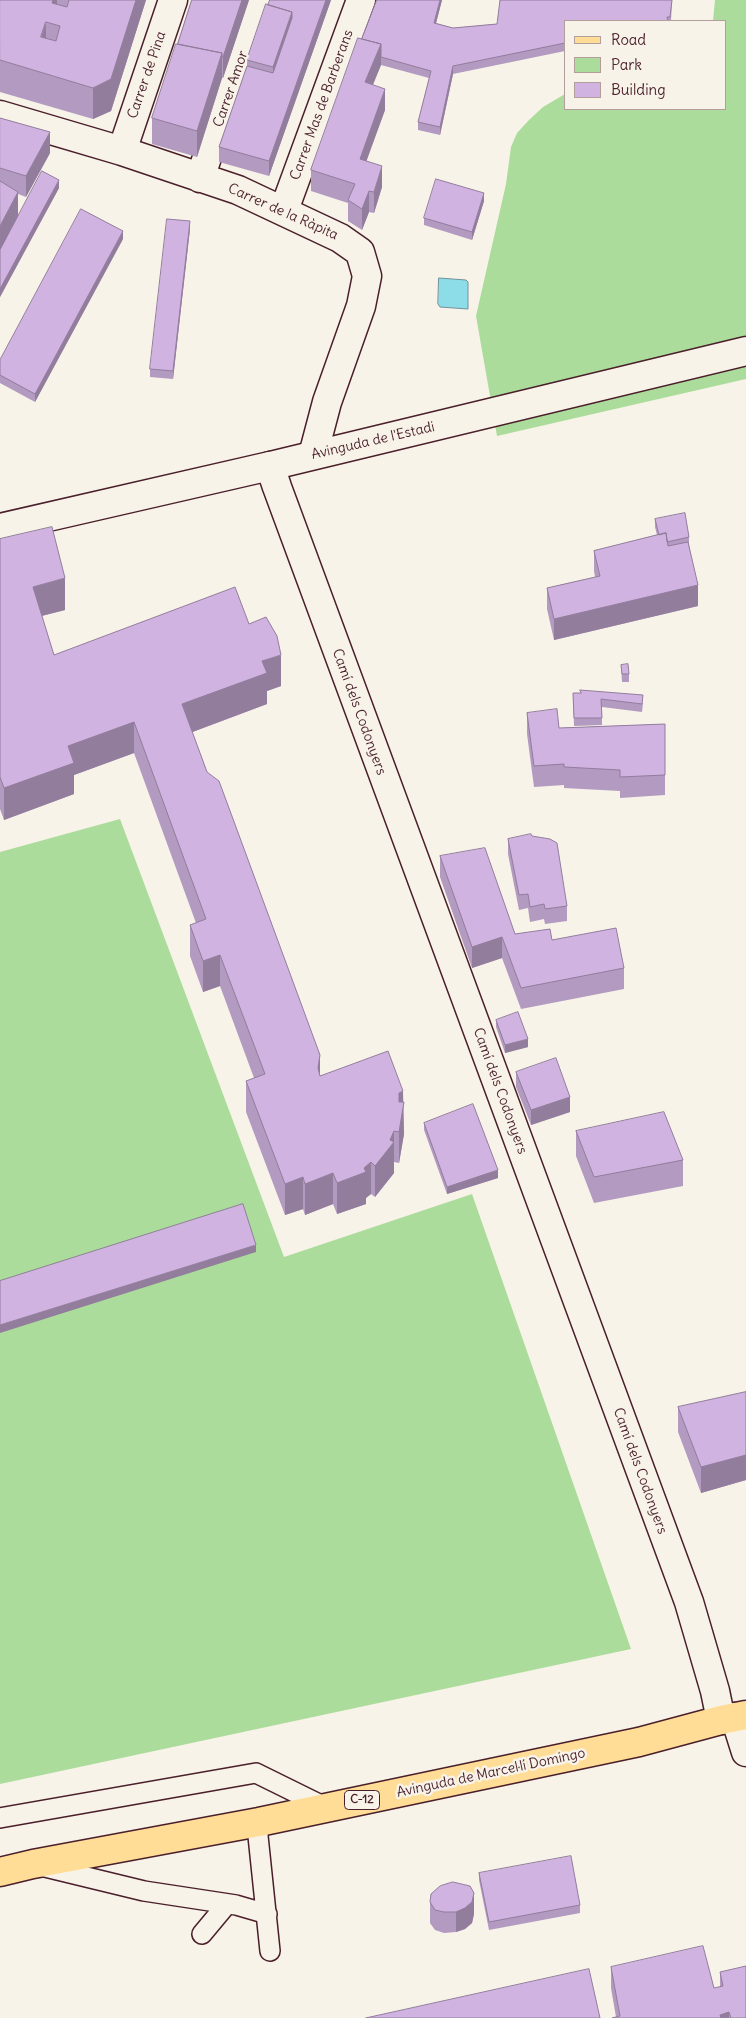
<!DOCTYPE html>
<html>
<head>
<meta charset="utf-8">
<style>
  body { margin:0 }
  #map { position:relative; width:746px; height:2018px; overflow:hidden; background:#f7f3e8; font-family:Delius,sans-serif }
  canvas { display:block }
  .legend { position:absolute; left:564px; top:20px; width:162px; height:90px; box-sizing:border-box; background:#f7f3e8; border:1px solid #b29e9c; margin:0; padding:6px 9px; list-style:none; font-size:15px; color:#4a1f2b }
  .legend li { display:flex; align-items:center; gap:10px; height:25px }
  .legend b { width:25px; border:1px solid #b29e9c }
</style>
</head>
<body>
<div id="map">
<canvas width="746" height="2018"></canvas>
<ul class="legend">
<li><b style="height:6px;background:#ffdd96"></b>Road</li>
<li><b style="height:14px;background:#acdc9b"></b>Park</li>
<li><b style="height:14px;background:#d0b3e0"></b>Building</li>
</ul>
</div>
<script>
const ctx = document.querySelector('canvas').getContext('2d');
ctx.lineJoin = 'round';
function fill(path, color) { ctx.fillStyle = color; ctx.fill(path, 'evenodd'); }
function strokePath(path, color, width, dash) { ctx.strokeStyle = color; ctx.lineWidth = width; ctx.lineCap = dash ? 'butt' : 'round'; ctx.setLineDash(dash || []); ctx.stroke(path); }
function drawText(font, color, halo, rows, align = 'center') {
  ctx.font = font + ' Delius,sans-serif'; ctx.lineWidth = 5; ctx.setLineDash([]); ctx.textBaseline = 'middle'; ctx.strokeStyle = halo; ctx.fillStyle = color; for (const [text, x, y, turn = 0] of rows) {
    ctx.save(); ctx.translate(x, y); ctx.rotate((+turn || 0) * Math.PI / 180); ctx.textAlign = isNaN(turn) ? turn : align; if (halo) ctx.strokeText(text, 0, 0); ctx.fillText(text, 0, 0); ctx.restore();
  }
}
fill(new Path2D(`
  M715 0H746V379L497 436 476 316 506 184 511 147 517 133 529 120 543 107 565 94V109H725V21H713Z
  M120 819 284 1257 472 1194 631 1649 0 1784V852Z`), '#acdc9b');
const water = new Path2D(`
  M439 278 466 280 468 282V309L440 307 438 304Z`);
fill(water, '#8ddde8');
strokePath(water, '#72919c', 1);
const lane = new Path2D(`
  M0 1818 256 1773 327 1808
  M259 1822 258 1836 270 1951
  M41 1866 144 1891 236 1905 267 1914
  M202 1934 227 1904`);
const street = new Path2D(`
  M0 115 122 151 238 190 340 238 360 252 367 276 361 306 327 402 313 455
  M122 151 173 0
  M200 178 261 0
  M284 210 361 0
  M0 528 270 466 277 487 689 1602 715 1691 721 1720
  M735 1717 746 1752`);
const secondary = new Path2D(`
  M270 466 746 351`);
const primary = new Path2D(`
  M0 1872 33 1864 259 1822 639 1742 721 1720 746 1715`);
strokePath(lane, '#4a1f2b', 22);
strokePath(street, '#4a1f2b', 31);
strokePath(secondary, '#4a1f2b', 31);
strokePath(primary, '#4a1f2b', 31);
strokePath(lane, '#f7f3e8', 19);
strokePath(street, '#f7f3e8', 28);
strokePath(secondary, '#f7f3e8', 28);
strokePath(primary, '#ffdd96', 28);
fill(new Path2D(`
  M0 0H146L111 111 93 119 0 92Z
  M192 0H249L223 78H222L197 157 152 144V118Z
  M270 0H331L269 176 219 162V147L247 66V60Z
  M377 0H442L436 23 453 28 495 24 672 0 671 21H565V51L453 74 440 135 418 130V122L429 78 381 65 373 85 385 110 366 161 382 187 374 213 369 212 362 230 348 221V203L311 191V170L362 39Z
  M0 118 50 153 26 197 18 194V216L59 188 0 297Z
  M484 201 472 240 424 225V218Z
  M190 229 173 379 150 377V369Z
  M123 239 35 402 0 383V360Z
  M655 519 689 537V545L698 606 554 640 547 609V588L595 577 594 571V551L657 535 655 527Z
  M0 539 65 610 42 616 54 655 249 624 281 686 267 691V704L192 732 207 772 320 1055V1076L403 1102 404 1134 399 1163 394 1162V1173L375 1197 371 1194 366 1198V1204L337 1214 333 1204 305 1215 303 1209 285 1215 246 1112V1081L254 1078 220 986 203 992 190 956V925L196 923 134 753 74 775V794L4 820 0 809Z
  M621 665 629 674V682H622Z
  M573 693 643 703 642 712 602 707V725L574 726Z
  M527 713 559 728 665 724V795L620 798V791L564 788V785L534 787 527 734Z
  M508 839 567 906V921L545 924 544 919 530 922 528 908 519 910 508 854Z
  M440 856 515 934 552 940 624 968V989L521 1009 502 958 472 968 440 877Z
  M496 1020 528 1047 505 1053 496 1027Z
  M516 1072 570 1112 531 1125 516 1087Z
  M424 1123 498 1178 447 1194 424 1130Z
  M576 1131 683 1160V1186L594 1203 576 1156Z
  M746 1392V1480L701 1493 678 1432V1407Z
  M479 1873 580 1905V1913L489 1930 479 1880Z
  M430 1902 474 1914 472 1923 465 1929 456 1932 444 1933 435 1930 430 1923Z
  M611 1967 714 1988 720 1987V1972L746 2018H612L616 2017 611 1988Z`), '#b39ac1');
fill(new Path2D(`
  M53 0H57V19L52 3Z
  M136 0H146L111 111 93 119V88Z
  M242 0H249L223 78V57Z
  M326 0H331L269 176V161Z
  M440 0H442L434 31V23Z
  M292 12V33L273 88V67Z
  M46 22V53L41 37Z
  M381 44V65L365 103V82Z
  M222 53V78L197 157V131Z
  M453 66V74L440 135V127Z
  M385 89V110L360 179V159Z
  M50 132V153L26 197V176Z
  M382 166V187L374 213V192Z
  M59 180V188L0 297V289Z
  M369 191V212L362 230V209Z
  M18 192V224L0 257V226Z
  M484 193V201L472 240V232Z
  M190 221V229L173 379V371Z
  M123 231V239L35 402V394Z
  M65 578V610L33 618V587Z
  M698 585V606L554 640V619Z
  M281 655V686L267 691V704L182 736V704L262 661Z
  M134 722V753L74 775V794L4 820V788L68 746Z
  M502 937V958L472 968V947Z
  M220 955V986L203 992V961Z
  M528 1039V1047L505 1053V1045Z
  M320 1055V1086L318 1068Z
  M403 1091 404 1134 399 1163V1093Z
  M570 1097V1112L531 1125V1110Z
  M394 1131V1173L375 1197V1166L390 1140Z
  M371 1162V1194L366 1198V1204L337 1214V1183Z
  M498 1170V1178L447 1194V1187Z
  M333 1173V1204L305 1215V1184Z
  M303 1177V1209L285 1215V1184Z
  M256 1245V1252L0 1333V1325Z
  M746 1455V1480L701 1493V1467Z
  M474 1893V1914L472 1923 465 1929 456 1932V1912Z
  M729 2012V2018H720V2015Z`), '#927d9d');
const building = new Path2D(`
  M0 0H53L52 3 67 7 69 0H136L111 79 93 88 0 60ZM46 22 60 26 56 41 41 37Z
  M192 0H242L223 57H222V53L178 44Z
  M270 0H326L269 161 219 147 247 66 273 73 292 18V12L268 5Z
  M377 0H440L434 23 453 28 497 24 500 0H672L670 17H667L668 21H565V43L453 66 440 127 418 122 431 71 381 57V44L362 39Z
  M266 4 292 12 273 67 247 60Z
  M358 38 381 44 365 82 385 89 360 159 382 166 374 192 369 191 362 209 348 200 355 184 311 170Z
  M176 44 222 53 197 131 152 118Z
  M0 118 50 132 26 176 0 168Z
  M42 171 59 180 0 289V250Z
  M436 179 484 193 472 232 424 218Z
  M0 181 18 192 0 226Z
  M81 209 123 231 35 394 0 375V360Z
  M167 219 190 221 173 371 150 369Z
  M685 513 689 537 667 542 666 533 659 535 655 519Z
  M52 527 65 578 33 587 54 655 235 587 249 624 266 617 277 636 281 655 262 661 267 673 182 704 207 772 219 781 320 1055 318 1068 320 1076 388 1051 403 1091 399 1093V1102H404L399 1132 394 1131 390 1140 394 1142 375 1166 371 1162 364 1168 366 1172 337 1183 333 1173 305 1184 303 1177 285 1184 246 1081 265 1074 220 955 203 961 190 925 206 919 134 722 68 746 74 763 4 788 0 777V539Z
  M666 533 668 546 688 542 698 585 554 619 547 588 600 576 594 551Z
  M628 664 629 674H622L621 665Z
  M580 690 643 695 642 704 601 699 602 718H574L573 693H581Z
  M557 709 559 728 665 724V775L620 777V770L564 767V764L534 766 527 713Z
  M531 834 532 836 550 839 557 843 567 906 545 909 544 904 530 907 528 894 519 895 508 839Z
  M485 848 515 934 550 929 552 940 616 928 624 968 521 988 502 937 472 947 440 856Z
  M518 1012 528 1039 505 1045 496 1020Z
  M556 1058 570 1097 531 1110 516 1072Z
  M473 1104 498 1170 447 1187 424 1123Z
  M664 1112 683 1160 594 1177 576 1131Z
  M243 1204 256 1245 0 1325V1281Z
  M746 1392V1455L701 1467 678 1407Z
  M571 1856 580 1905 489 1922 479 1873Z
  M453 1882 470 1886 474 1893 472 1902 465 1908 456 1912H444L435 1910 430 1902 431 1894 440 1886Z
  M703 1946 714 1988 723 1986 720 1972 746 1966V2018H731L729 2012 720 2015 721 2018H612L620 2016 611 1967Z
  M589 1969 600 2018H366Z`);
fill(building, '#d0b3e0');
strokePath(building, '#927d9d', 1);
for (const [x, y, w] of [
  [362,1800,35]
]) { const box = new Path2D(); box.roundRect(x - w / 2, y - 9.5, w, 19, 4); ctx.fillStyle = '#f7f3e8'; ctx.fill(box); strokePath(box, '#4a1f2b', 1); }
drawText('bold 12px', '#4a1f2b', null, [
  ["C-12",362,1800]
]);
drawText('14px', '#4a1f2b', '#f7f3e8', [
  ["Carrer de Pina",147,75,-71],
  ["Carrer Amor",231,89,-71],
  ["Carrer Mas de Barberans",322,105,-70],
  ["Carrer de la Ràpita",283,212,24],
  ["Avinguda de l'Estadi",373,441,-13],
  ["Camí dels Codonyers",359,712,70],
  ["Camí dels Codonyers",500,1091,70],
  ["Camí dels Codonyers",640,1471,70],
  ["Avinguda de Marcel·lí Domingo",491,1773,-12]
]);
</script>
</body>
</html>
